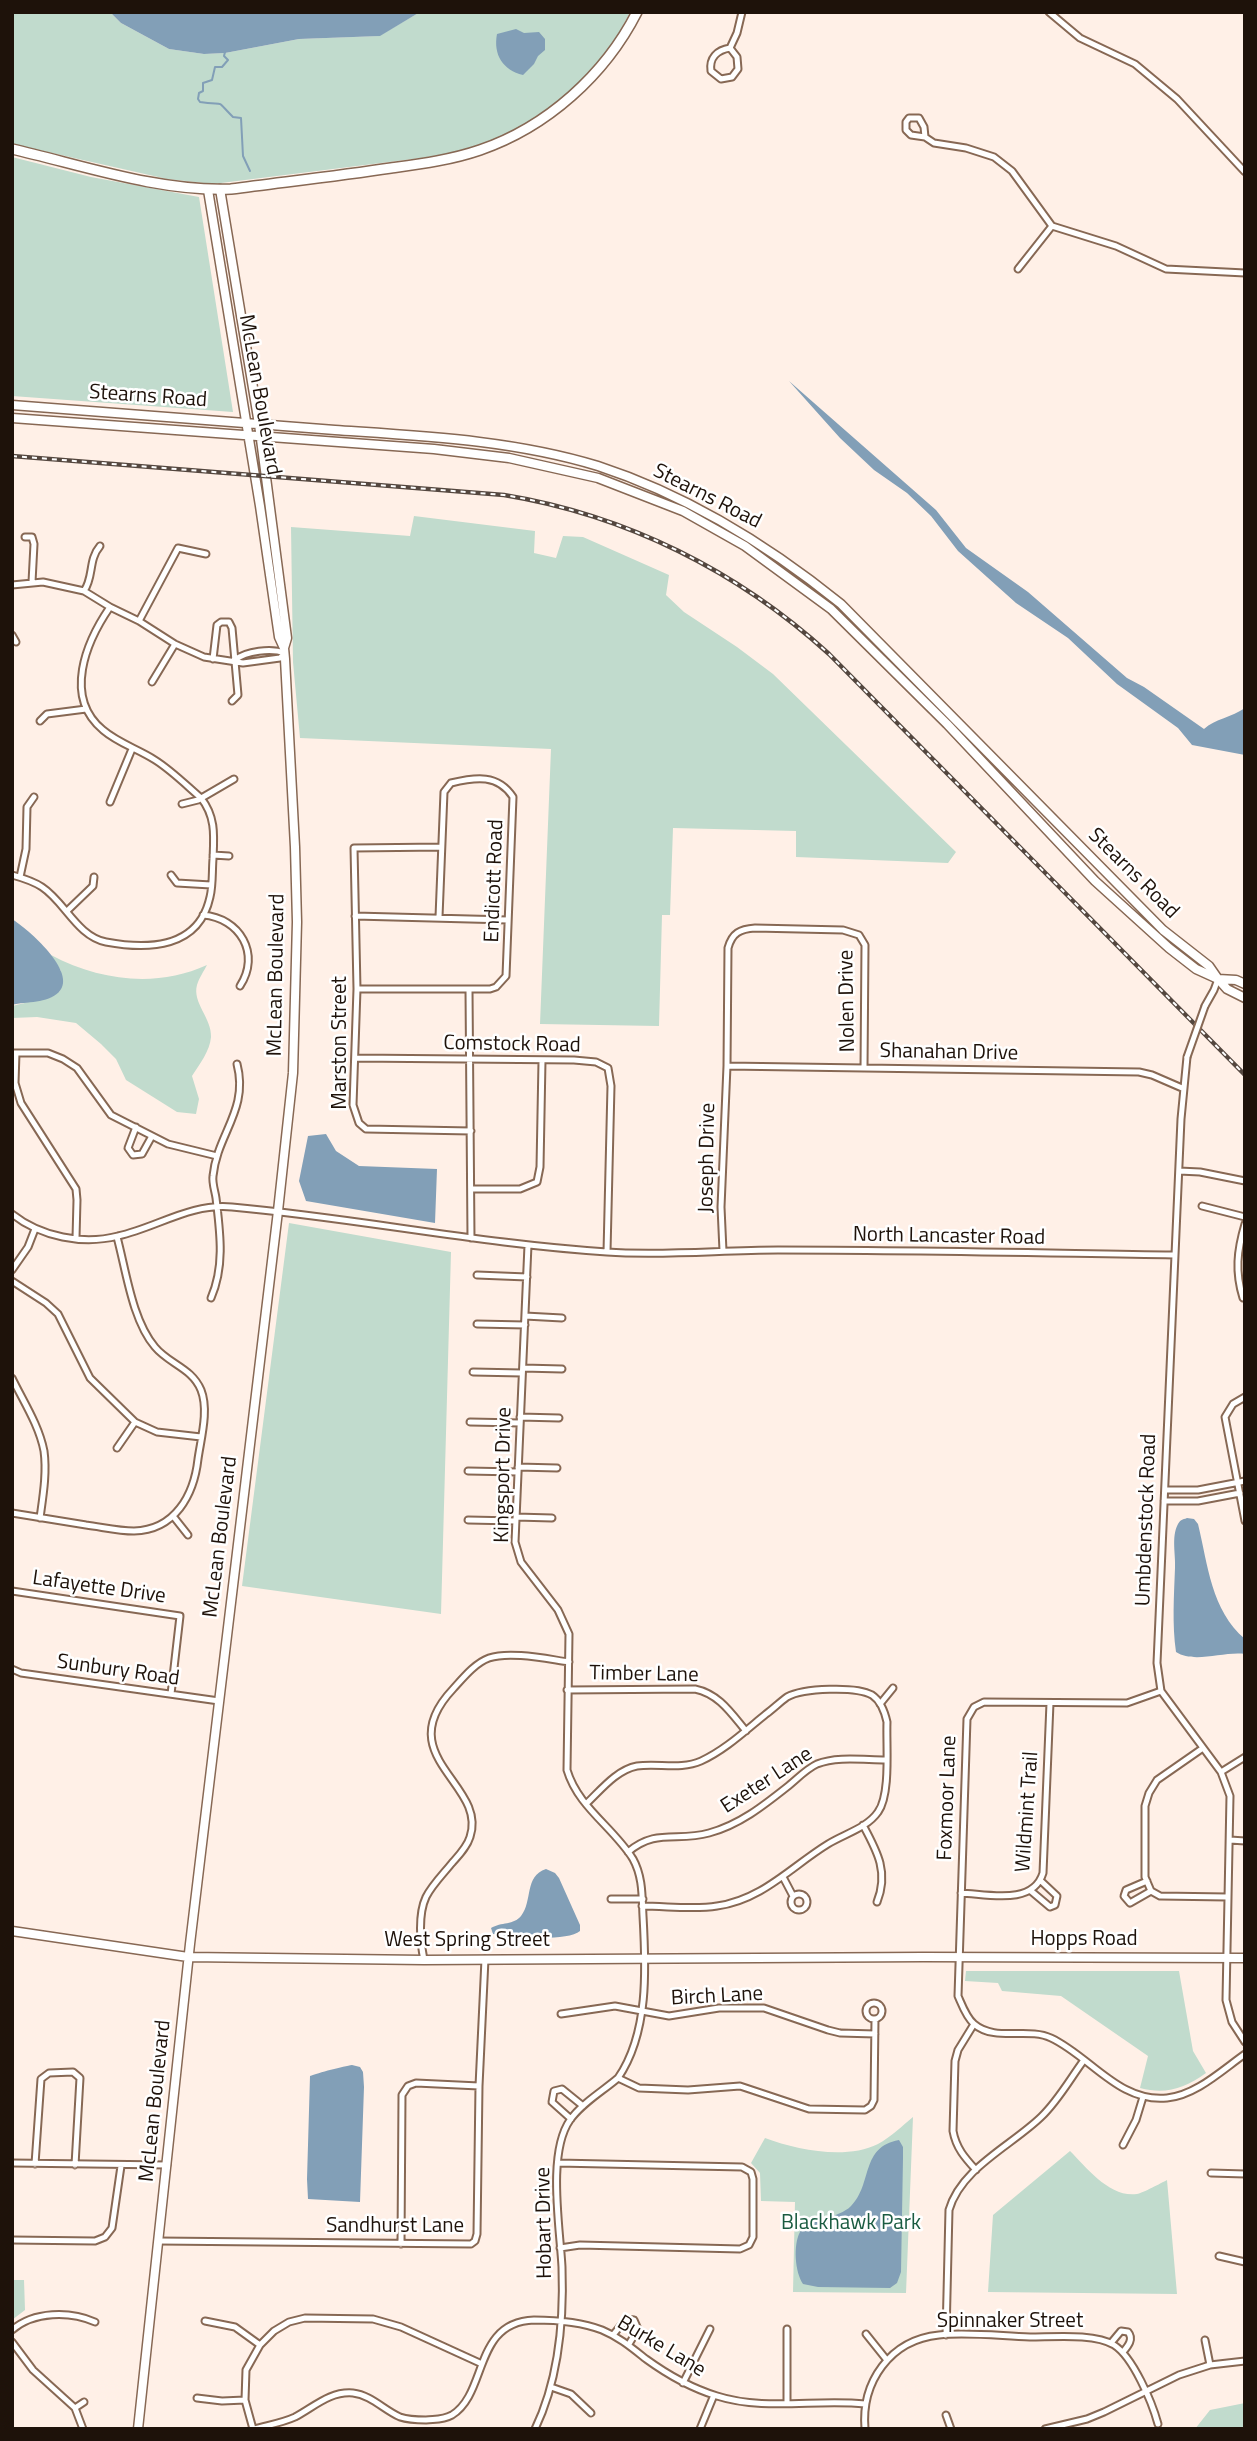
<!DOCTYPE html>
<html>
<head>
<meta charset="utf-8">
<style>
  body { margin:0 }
  #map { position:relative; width:1257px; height:2441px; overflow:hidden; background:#fff0e7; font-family:"Titillium Web",sans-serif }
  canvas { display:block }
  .frame { position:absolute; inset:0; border:14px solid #1e120a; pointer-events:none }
</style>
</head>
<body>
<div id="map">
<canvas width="1257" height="2441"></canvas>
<div class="frame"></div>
</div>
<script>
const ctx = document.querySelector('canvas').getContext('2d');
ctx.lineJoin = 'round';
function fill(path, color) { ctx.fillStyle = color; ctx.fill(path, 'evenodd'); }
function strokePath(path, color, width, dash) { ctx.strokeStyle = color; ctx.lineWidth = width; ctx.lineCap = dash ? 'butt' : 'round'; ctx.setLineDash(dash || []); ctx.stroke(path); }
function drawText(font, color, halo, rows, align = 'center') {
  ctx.font = font + ' "Titillium Web",sans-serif'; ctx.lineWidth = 5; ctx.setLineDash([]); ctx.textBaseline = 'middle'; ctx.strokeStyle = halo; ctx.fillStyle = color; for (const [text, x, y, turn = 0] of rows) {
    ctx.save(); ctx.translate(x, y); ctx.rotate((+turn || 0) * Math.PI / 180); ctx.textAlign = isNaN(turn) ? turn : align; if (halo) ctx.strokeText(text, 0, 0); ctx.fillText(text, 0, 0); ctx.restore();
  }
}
fill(new Path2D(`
  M12 12H110L121 23 169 49 204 54 225 53 299 39 379 36 420 12H630L617 37 602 57 573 89 550 108 508 134 462 151 421 158 213 184 167 179 12 144Z
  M12 157 91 177 199 197 233 412 12 396Z
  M414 516 535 531 534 553 556 558 563 536 583 537 669 575 666 595 684 612 737 647 773 674 956 852 948 863 796 857V831L673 828 670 915H662L659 1026 540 1024 551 749 300 738 293 662 291 527 410 536Z
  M51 955C100 981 157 988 207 965 204 971 199 978 197 985 192 1003 212 1018 211 1037 210 1051 199 1065 192 1076L199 1099 196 1114 177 1112 126 1080 116 1059 101 1044 76 1023 37 1017 12 1018V1006L50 997 60 991 61 971Z
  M289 1223 451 1252 441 1614 242 1586Z
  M966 1971H1179L1193 2051 1206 2073C1185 2088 1166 2095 1140 2088L1148 2056 1061 1996 1002 1991 998 1983 965 1981Z
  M913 2117 906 2293 793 2292 795 2202 761 2201 760 2173 751 2163 765 2138C797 2150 846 2160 878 2144 891 2137 902 2126 913 2117Z
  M1070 2151C1087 2168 1110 2198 1137 2194 1143 2193 1161 2183 1167 2180L1177 2294 988 2292 993 2215Z
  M12 2280H24L25 2310 12 2320Z
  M1245 2403V2429H1195L1210 2410Z`), '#c1dbcd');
fill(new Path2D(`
  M110 12H420L380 36 299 39 225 53 204 54 169 49 121 23Z
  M516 29 524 33 539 32 545 39V50L538 56 534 64 523 75C503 70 493 55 497 34Z
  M789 381 936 510 966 548 1028 592 1127 678 1144 687 1204 729C1215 719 1232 717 1245 708V755L1192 745 1178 728 1117 684 1068 638 1016 603 958 551 931 516 907 493 874 470 840 438Z
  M12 919C28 929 78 972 59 992 47 1004 27 1001 12 1005Z
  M326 1134 336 1151 359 1166 437 1169 435 1223 306 1201 299 1181 308 1136Z
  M1187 1518 1194 1519 1198 1524C1208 1565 1211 1610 1245 1639V1654C1224 1651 1194 1664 1176 1652 1172 1624 1174 1596 1175 1568 1176 1555 1171 1537 1178 1524 1181 1519 1182 1520 1187 1518Z
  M546 1869 555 1873 559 1878 580 1925V1931C567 1942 512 1937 493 1934L491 1928C501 1922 514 1925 521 1916 533 1901 524 1876 546 1869Z
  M352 2065 360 2067 363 2072 364 2087 360 2202 308 2199 307 2179 310 2076C318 2073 344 2066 352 2065Z
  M899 2140 903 2147V2158L901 2272 897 2283 890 2288 818 2287 803 2284C795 2272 793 2245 800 2232 805 2221 840 2218 851 2206 873 2184 860 2147 899 2140Z`), '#829fb7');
strokePath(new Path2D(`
  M225 52 224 56 228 60 222 67H215L212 80 203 83V91L199 93 198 99 200 102C227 106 214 98 233 117L241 118 243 156 250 171`), '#829fb7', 2);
const minor = new Path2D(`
  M1049 12 1080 38 1135 64 1177 99 1245 172
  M730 48 737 57 738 69 732 77 721 79 711 71C709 58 717 50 730 48L737 33 742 12
  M925 137 924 127 919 118H909L906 122V130L911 135 925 137 934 143 966 148 994 157 1012 171 1052 226 1116 246 1166 269 1245 273
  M1018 269 1052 226
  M25 537H32L34 544 32 582
  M12 585 43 582 84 591 110 607 139 621 175 644 204 657 243 663 280 658 285 653
  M84 591C94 577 88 560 100 546
  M139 621 178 548 206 554
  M12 635 16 642
  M213 659 217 625 221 622H229L232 628 238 695 232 701
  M235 660C246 651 271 648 285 653
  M152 682 175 644
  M40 721 47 714 86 709
  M110 802 132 749
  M182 804 198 800 234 779
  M441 847 354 848 357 989 353 1105 359 1123 366 1129 471 1131
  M213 855 229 856
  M12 875C23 878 33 881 42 887 65 902 77 936 106 942 149 950 199 948 210 897 213 885 212 871 213 859 214 836 216 817 201 798 186 785 171 770 155 760 138 749 118 743 103 730 63 697 86 642 110 607
  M171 875 177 883 211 885
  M20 877 26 849 27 807 34 797
  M67 911 93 886 94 877
  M203 915C240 918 261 954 240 986
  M355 916 508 920
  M357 989H490L496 987 506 976 513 797C498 774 476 777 451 783L444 792 439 917
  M469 990 471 1238
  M1205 1006 1214 990 1218 979
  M12 1053H48L63 1059 77 1068 111 1115 168 1144 217 1156
  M16 1053 15 1083 21 1103 76 1189 77 1200 76 1238
  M1187 1057 1181 1119 1157 1663 1161 1691 1221 1772 1230 1796 1226 2000 1232 2022 1245 2042
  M355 1058 574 1060 596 1062 608 1068 611 1086 607 1252
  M864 1068 865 945 859 935 843 930 755 928C740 929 732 933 728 948L727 1066 1139 1072 1152 1075 1182 1088
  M136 1127 128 1148 133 1155 142 1154 152 1136
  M1179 1171 1200 1172 1245 1181
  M471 1189H520L537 1182 540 1167 542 1061
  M1202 1206 1245 1217
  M12 1214C41 1237 83 1245 118 1236 158 1227 190 1203 232 1207 357 1218 481 1244 607 1252 664 1256 721 1250 778 1250 910 1250 1042 1253 1174 1255
  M528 1245 515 1542 521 1562 558 1610 569 1634 567 1770C578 1807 613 1827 633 1859 643 1877 642 1897 643 1916 646 1968 649 2033 618 2078 603 2091 582 2103 570 2120 547 2153 560 2228 562 2267 564 2322 559 2379 535 2429
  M723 1251 721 1207 727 1066
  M12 1270 28 1247 35 1229
  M477 1275 527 1277
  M12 1281 46 1303 58 1314 90 1378 135 1422 157 1432 201 1437
  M211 1298C225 1266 220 1232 216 1198 215 1191 212 1183 213 1176 217 1134 249 1110 237 1064
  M1243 1298C1235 1272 1237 1251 1245 1224
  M525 1316 562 1318
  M477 1324 525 1325
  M523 1368 562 1369
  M473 1372 522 1373
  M12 1378C23 1401 39 1425 44 1451 47 1473 43 1496 40 1518
  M1245 1397 1233 1404 1225 1417 1245 1521
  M520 1417 559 1418
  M470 1422 520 1423
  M117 1448 135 1422
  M518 1467 557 1468
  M468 1471 518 1472
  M1165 1490H1198L1245 1481
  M1164 1501H1198L1240 1493
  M12 1513C37 1517 62 1521 86 1525 102 1527 118 1531 134 1531 175 1530 194 1495 198 1459 201 1438 209 1410 201 1390 192 1368 169 1364 155 1347 132 1320 126 1270 117 1237
  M173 1516 188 1535
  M516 1517 552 1518
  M468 1520 516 1521
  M12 1591 180 1616 171 1694
  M12 1669 21 1673 219 1701
  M567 1690 695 1689C719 1694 731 1713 746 1731
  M1161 1691 1127 1703 984 1702 974 1707 967 1719 958 1996C962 2005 966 2017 974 2024 995 2042 1028 2027 1051 2038 1090 2056 1119 2103 1167 2098 1196 2095 1221 2071 1245 2054
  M880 1704 893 1688
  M1203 1748 1157 1780 1149 1793 1145 1806V1877L1151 1891 1160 1896 1227 1897
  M1221 1772 1245 1757
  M586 1804C600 1791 616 1770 637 1766 658 1763 681 1770 701 1761 725 1750 745 1731 766 1714 773 1709 780 1702 787 1697 803 1688 856 1686 872 1695 881 1701 885 1713 887 1722 886 1745 891 1794 878 1812 867 1828 844 1834 828 1844 792 1866 762 1900 717 1906 694 1910 667 1906 642 1906
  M863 1825C877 1851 889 1872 877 1902
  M1230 1840 1245 1841
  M628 1852C656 1828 677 1842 709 1833 739 1825 763 1806 787 1787 796 1780 806 1769 817 1764 837 1756 864 1760 886 1760
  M783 1877 793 1896
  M1147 1881 1126 1890 1124 1896 1130 1903 1151 1891
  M1031 1891 1050 1907 1055 1905 1057 1896 1041 1881
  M961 1893C987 1894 1033 1906 1043 1873L1050 1703
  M791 1902a8 8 0 1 1 16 0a8 8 0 1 1-16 0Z
  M611 1899H643
  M424 1960C420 1942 418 1914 426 1897 432 1885 444 1873 452 1863 459 1855 467 1847 470 1837 488 1784 389 1757 453 1689 463 1678 475 1663 489 1658 510 1651 547 1659 569 1662
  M866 2011a8 8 0 1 1 16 0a8 8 0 1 1-16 0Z
  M561 2014 615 2006 669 2016 719 2008H764L828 2030 840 2033 875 2034
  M974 2024 958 2050 955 2061 953 2131C956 2148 965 2158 976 2170
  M618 2078 639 2088 688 2090 740 2086 809 2109 865 2110 871 2106 874 2100 875 2019
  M571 2119 552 2102 554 2091 562 2089 583 2106
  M1123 2145 1136 2120 1143 2097
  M12 2163 167 2165
  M558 2163 742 2167 751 2172 753 2179V2237L749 2245 740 2249 580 2245 560 2248
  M35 2164 41 2079 49 2073 73 2072 80 2078 75 2165
  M1211 2173 1245 2174
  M12 2240 95 2241 105 2237 112 2228 121 2166
  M158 2241 471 2244 475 2241 477 2234 479 2086 485 1959
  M401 2244 402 2095 408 2086 416 2083 479 2086
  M1219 2256 1245 2262
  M205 2321 235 2327 260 2345
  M12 2330C34 2311 70 2311 95 2322
  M866 2334 886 2359
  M613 2335 626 2319 634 2320 638 2329 629 2344
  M946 2335 949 2210C961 2168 1011 2146 1041 2117 1058 2101 1070 2079 1084 2060
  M1205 2340 1210 2365
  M12 2342 33 2370 75 2408 83 2429
  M1111 2343 1121 2331 1128 2332C1134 2339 1128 2346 1123 2352
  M683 2383 710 2329
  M551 2387 571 2394 591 2413
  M197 2398 222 2401 245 2400
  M787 2403V2329
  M75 2408 84 2402
  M946 2415 951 2429
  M253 2429 245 2400 246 2370 260 2345 274 2331 289 2322 305 2318 373 2319 401 2327 482 2364
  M254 2429C268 2425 282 2423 295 2417 314 2407 330 2391 353 2393 371 2395 384 2410 400 2417 409 2420 417 2420 426 2420 436 2419 443 2420 452 2415 488 2393 473 2322 534 2320 556 2320 581 2322 602 2330 619 2337 632 2348 646 2359 668 2375 691 2388 717 2396 764 2411 816 2399 865 2404
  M700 2429 714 2395
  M865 2429C861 2382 890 2340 939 2335 968 2332 1000 2336 1030 2337 1053 2337 1095 2333 1114 2345 1133 2357 1152 2402 1158 2424
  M1045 2429 1087 2419 1104 2412 1179 2375 1210 2365 1245 2361`);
const secondary = new Path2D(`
  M220 189 259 424 287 638 284 648
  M12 405C120 413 228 421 335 430 423 436 513 440 598 466 687 495 768 545 841 604L1163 930 1209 966 1218 979 1236 980 1245 984
  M12 418 434 449 509 458 598 478 683 511 745 546 831 609 947 724 1095 881 1169 948 1196 969 1218 979 1227 989 1245 998
  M12 1931 188 1957 424 1960 923 1957 1245 1958
  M138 2429 190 1944 278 1211 293 1073 297 922 295 847 285 659 284 648 279 637 260 506 208 190`);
const primary = new Path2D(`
  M12 149C82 165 159 192 231 189 284 182 338 176 391 168 420 164 451 160 480 150 547 127 605 75 637 12`);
strokePath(minor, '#876854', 9);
strokePath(secondary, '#876854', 11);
strokePath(primary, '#876854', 12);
strokePath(minor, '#fff', 5);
strokePath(secondary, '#fff', 8);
strokePath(primary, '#fff', 9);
const rail = new Path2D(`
  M12 456 504 495C626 515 738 571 829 654L1245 1075`);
strokePath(rail, '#54473f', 4.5);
strokePath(rail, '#fff', 2, [5]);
const minorBridge = new Path2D(`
  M1187 1057 1205 1006`);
strokePath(minorBridge, '#876854', 9, []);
strokePath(minorBridge, '#fff', 5);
drawText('21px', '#1e120a', '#fff', [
  ["McLean Boulevard",259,395,80],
  ["Stearns Road",148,397,4],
  ["Stearns Road",707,497,27],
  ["Stearns Road",1133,874,45],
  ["Endicott Road",495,881,-88],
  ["McLean Boulevard",277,975,-89],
  ["Nolen Drive",848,1001,-91],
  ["Marston Street",341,1043,-90],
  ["Comstock Road",512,1045,1],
  ["Shanahan Drive",949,1053,1],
  ["Joseph Drive",708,1158,-89],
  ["North Lancaster Road",949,1237,1],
  ["Kingsport Drive",504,1475,-89],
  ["Umbdenstock Road",1147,1520,-88],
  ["McLean Boulevard",221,1537,-83],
  ["Lafayette Drive",99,1588,8],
  ["Sunbury Road",118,1671,8],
  ["Timber Lane",644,1675,1],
  ["Exeter Lane",767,1781,-33],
  ["Foxmoor Lane",948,1798,-88],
  ["Wildmint Trail",1028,1812,-86],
  ["Hopps Road",1084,1940],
  ["West Spring Street",467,1941],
  ["Birch Lane",717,1997,-3],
  ["McLean Boulevard",156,2101,-84],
  ["Hobart Drive",545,2223,-91],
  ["Sandhurst Lane",395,2227],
  ["Spinnaker Street",1010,2322],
  ["Burke Lane",661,2347,31]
]);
drawText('21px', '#1a5b41', '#fff', [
  ["Blackhawk Park",851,2224]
]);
</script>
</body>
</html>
